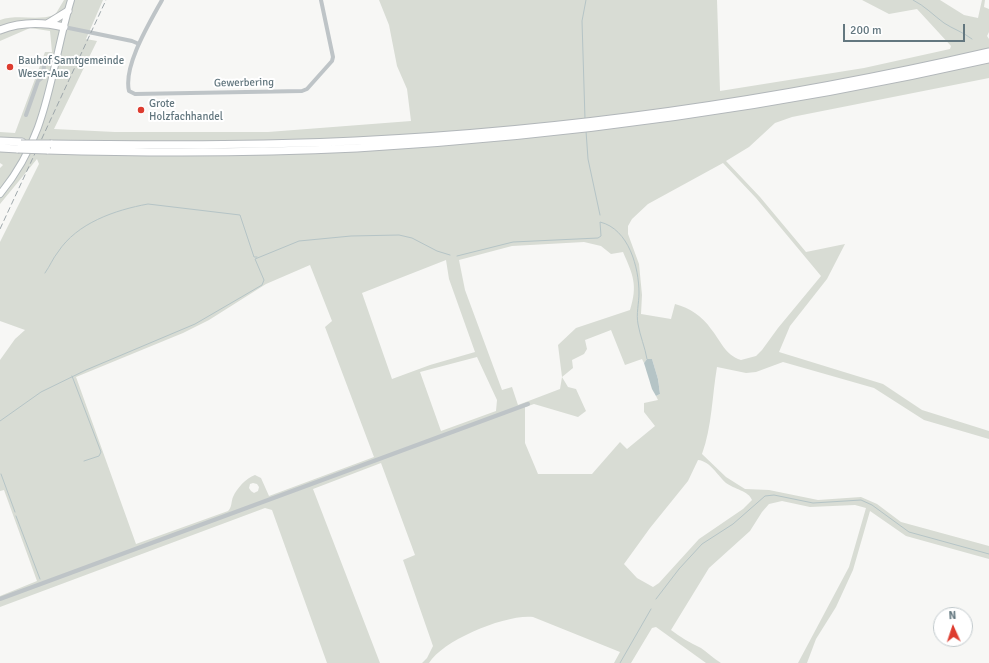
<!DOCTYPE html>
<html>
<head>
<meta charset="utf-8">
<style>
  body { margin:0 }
  #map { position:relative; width:989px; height:663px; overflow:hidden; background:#f7f7f5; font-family:Signika,sans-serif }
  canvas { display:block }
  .north { position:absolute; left:933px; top:607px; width:40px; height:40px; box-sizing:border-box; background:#fff; border:1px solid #c1c9cc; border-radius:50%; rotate:357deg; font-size:11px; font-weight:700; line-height:16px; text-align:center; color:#63777f }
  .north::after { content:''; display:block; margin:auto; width:14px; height:18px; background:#dd3c2f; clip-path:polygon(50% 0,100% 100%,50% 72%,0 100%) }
  .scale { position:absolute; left:843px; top:24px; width:122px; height:18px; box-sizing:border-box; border:2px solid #63777f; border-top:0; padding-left:5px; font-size:12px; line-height:14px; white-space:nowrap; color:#63777f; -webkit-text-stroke:3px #fff; paint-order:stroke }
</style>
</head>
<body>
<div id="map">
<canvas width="989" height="663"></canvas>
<div class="north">N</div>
<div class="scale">200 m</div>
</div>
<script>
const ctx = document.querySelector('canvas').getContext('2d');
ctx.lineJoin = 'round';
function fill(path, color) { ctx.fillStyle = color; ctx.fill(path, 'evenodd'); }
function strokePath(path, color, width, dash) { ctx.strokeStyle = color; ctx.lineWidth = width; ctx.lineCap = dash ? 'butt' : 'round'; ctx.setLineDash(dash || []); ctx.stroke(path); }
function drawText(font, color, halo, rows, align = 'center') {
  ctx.font = font + ' Signika,sans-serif'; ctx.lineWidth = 4; ctx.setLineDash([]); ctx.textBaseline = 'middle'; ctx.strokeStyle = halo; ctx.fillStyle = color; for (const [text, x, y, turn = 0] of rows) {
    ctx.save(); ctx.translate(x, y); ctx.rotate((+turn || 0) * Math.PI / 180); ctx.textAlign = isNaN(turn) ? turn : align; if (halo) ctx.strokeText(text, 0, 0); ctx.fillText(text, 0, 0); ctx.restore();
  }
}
fill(new Path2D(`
  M64 0H103L86 39 97 41 54 129 115 132H268L411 121 407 89 397 66 389 25 379 0H717L720 91 864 68 950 49 951 46 917 9 889 14 862 0H940L964 15 978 18 982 0H985L984 7 989 9V32L987 36 989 39V78L792 117 775 123 749 147 726 161 760 197 806 252 845 244 827 279 790 326 779 352 883 384 922 410 989 431V439L924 420 874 388 783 362 756 372 746 373 717 367C712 396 712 427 702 454L726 477 745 489 769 490 818 500 861 497 877 504 901 522 989 546V559L906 536 870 511 853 570 836 607 816 639 807 663H798L849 567 866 508 855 505 810 507 782 501 769 504 762 512 750 531 709 568 671 630C680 637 690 643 701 648 707 652 714 659 721 663H706L656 627 652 628 631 663H614L620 652 533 617C506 614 443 640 429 663H422L427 658 433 646 403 560 415 555 381 463 313 489 380 663H327L272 510 265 508 0 607V596L37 581 4 490 0 491V360L15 339 25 330 0 321V242L39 164 37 159 0 204V168L3 165 0 163V132L15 133 45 52H52L50 31 30 28 0 41V20C18 14 37 21 55 15ZM723 163 756 198 821 276 778 328 762 350 756 356 741 360C725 355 721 341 711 329 702 316 690 308 675 304L671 319 641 314 642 295 639 264 628 234V226L632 219 648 204ZM584 242 601 246 611 254 623 252C633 275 638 285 630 310L576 328 558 345 562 377 560 389 518 405 512 387 502 390 465 290 459 260 512 246ZM446 260 449 279 475 352 430 365 392 379 362 293ZM310 265 332 321 325 327 374 457 269 496 261 478 255 475C246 478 237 488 233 497 231 502 232 507 228 511L136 544 76 377 183 333 209 320 266 284ZM611 330 625 365 642 359 644 363 647 359H652L658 379 660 394 656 396 658 400 644 403V412L655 426 627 449 620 442 592 474H538L525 443V407L534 404 578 417 586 411 576 389 568 387 562 377 573 368 572 360 584 354 587 349 585 340ZM477 357 497 400 496 411 441 431 420 372ZM698 460C710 461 718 476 726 483 734 489 749 491 752 500L743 509 699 539 659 583 653 587 637 578 624 564 650 528 688 481ZM253 483 257 484 259 487 258 491 254 493 251 491 249 488 250 484Z`), '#d8dcd4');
fill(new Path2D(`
  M647 359H652L658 379 660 394 656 396 652 389 644 363Z`), '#b5c4c6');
strokePath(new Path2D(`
  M913 0C925 6 933 15 944 23 953 29 963 32 972 39
  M585 119 582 21 586 0
  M586 131 588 159 600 215
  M457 256 513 242 598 238 601 236 600 222C629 229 639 268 639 293 639 303 636 314 638 324 640 336 645 347 647 359
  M45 273C50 266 53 258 58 252 77 223 115 210 148 204L240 215 254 257H257
  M72 376 101 452 99 456 84 461
  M0 421 41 392 86 370 195 324 262 285 264 280 255 259 299 241 351 236 399 235 412 238 437 251 450 255
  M1 474 15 512
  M16 516 40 579
  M656 599 679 569 702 544 733 524 765 496 774 495 813 503 861 500 872 505 909 532 989 554
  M620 663 651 609`), '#b5c4c6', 1);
const secondary = new Path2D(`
  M0 194C50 134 50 70 71 0`);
const trunk = new Path2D(`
  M47 24 68 11
  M0 30C20 22 43 22 64 27
  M0 141 22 142
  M51 144C152 145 253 146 355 141 568 131 781 100 989 52
  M0 148 18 149
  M47 150C150 153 254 153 357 148 570 136 781 106 989 59`);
strokePath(secondary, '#b1b8bb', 8);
strokePath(trunk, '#b2b7ba', 9);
strokePath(new Path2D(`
  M162 0C150 22 123 66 129 91L135 94 302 91 307 89 332 61 333 57 321 0
  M64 27 132 41 139 44
  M26 115 38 81 43 77 44 65
  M0 599 528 404`), '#bec4c7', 4);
strokePath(secondary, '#fff', 6);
strokePath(trunk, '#fff', 7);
strokePath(new Path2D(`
  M0 229 106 0`), '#9ea7ab', 1, [6, 3]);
const trunkBridge = new Path2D(`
  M21 144H51
  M18 149 47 150`);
strokePath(trunkBridge, '#b2b7ba', 9, []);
strokePath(trunkBridge, '#fff', 7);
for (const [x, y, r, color] of [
  [10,67,4,"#dd3c2f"],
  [141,110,4,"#dd3c2f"]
]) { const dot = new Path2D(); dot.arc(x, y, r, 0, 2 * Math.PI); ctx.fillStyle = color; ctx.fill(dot); strokePath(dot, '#fff', 1.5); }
drawText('11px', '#63777f', '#fff', [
  ["Bauhof Samtgemeinde",18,61],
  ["Weser-Aue",18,74],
  ["Grote",149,104],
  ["Holzfachhandel",149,117]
], 'left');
drawText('11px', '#63777f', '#fff', [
  ["Gewerbering",244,83,-1]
]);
</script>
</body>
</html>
